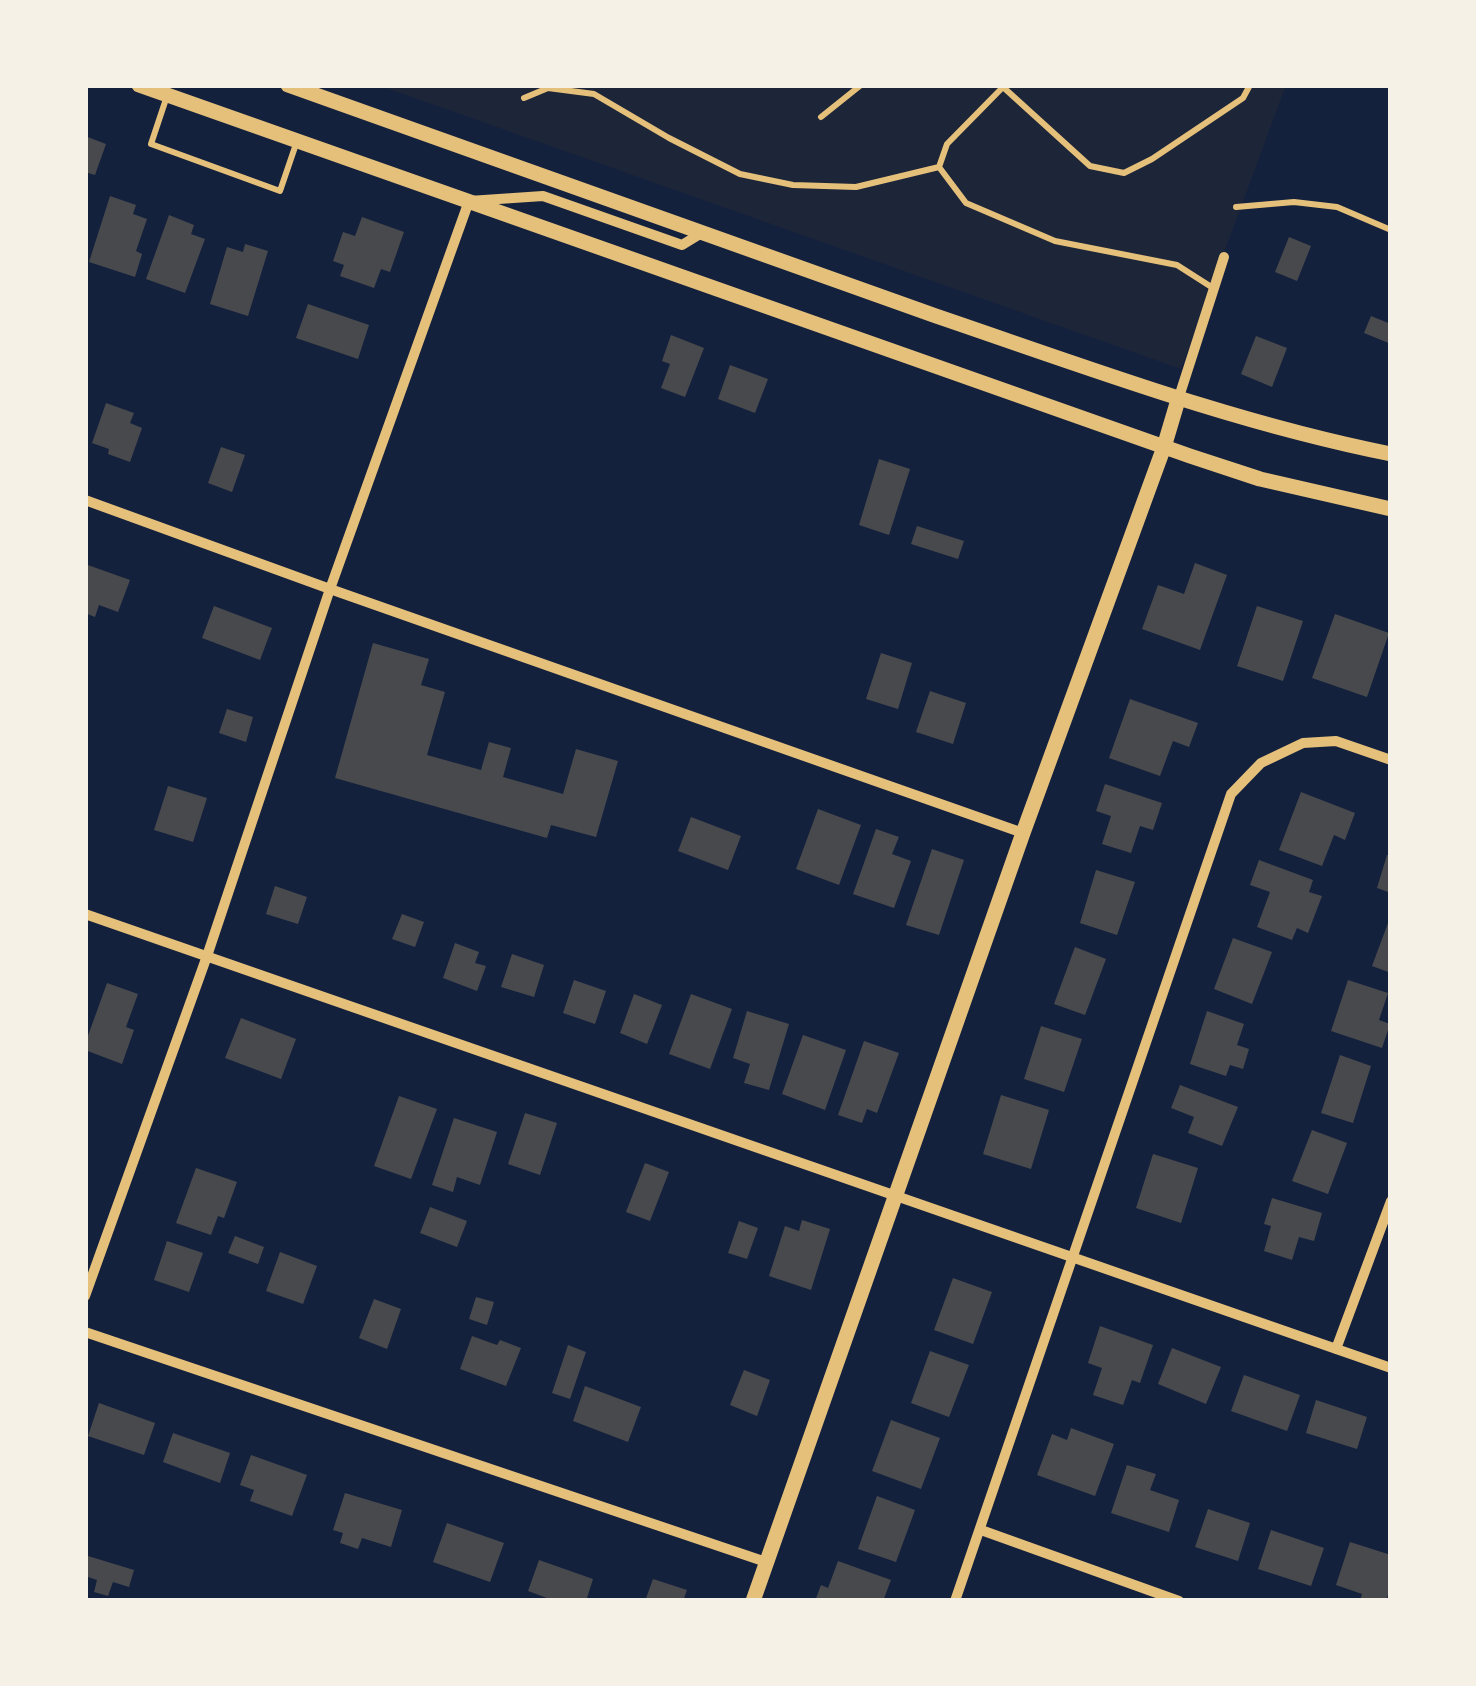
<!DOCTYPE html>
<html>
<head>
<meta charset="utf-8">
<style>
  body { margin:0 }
  #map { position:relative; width:1476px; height:1686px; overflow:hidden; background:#14213d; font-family:"Work Sans",sans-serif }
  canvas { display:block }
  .frame { position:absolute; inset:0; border:88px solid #f6f1e7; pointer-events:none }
</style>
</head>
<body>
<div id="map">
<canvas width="1476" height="1686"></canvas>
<div class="frame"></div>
</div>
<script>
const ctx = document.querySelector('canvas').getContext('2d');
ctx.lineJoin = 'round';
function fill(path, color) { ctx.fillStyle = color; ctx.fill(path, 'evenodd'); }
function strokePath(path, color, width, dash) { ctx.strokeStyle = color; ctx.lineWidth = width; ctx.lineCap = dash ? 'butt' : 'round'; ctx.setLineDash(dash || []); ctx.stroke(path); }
fill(new Path2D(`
  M378 85H1286L1181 369Z`), '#1d2539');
fill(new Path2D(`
  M85 136 106 144 95 175 85 172Z
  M110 196 136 205 133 214 147 219 136 251 142 254 135 277 89 262Z
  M169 215 194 225 191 234 205 239 185 293 146 279Z
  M362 217 404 232 390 272 381 269 374 288 340 276 344 265 333 261 343 232 355 236Z
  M1289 237 1311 246 1297 281 1275 272Z
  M245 244 268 251 248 316 210 304 227 247 243 252Z
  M308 304 369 325 358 359 296 338Z
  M1371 316 1391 324V344L1364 333Z
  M671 335 704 348 685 397 661 388 670 364 662 361Z
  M1256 336 1287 348 1272 387 1241 374Z
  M730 365 768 379 755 413 718 399Z
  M106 403 134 413 130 423 142 428 130 462 108 454 109 449 92 443Z
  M221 447 245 455 232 492 208 483Z
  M879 459 910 469 889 535 859 525Z
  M917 526 964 541 958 559 911 544Z
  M1195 563 1227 575 1200 650 1142 629 1158 585 1184 594Z
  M85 564 130 580 118 612 99 605 95 617 85 613Z
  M214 606 272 628 260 660 202 638Z
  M1257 606 1303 621 1283 681 1237 666Z
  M1335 614 1389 633 1367 697 1312 678Z
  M373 643 429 659 421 685 445 692 427 755 481 770 489 742 511 748 503 777 563 794 576 749 618 761 596 837 551 825 547 838 335 778Z
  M881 653 912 663 898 709 866 699Z
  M930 691 966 703 953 744 916 732Z
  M1130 699 1198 723 1189 747 1173 741 1160 776 1109 758Z
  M227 709 253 717 246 742 219 733Z
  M1105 784 1162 803 1153 830 1140 826 1131 853 1102 844 1111 816 1096 811Z
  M168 786 207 798 193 842 154 830Z
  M1301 792 1355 813 1345 840 1334 835 1322 866 1279 850Z
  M818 809 861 825 839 885 796 869Z
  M691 817 741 836 728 870 678 851Z
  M876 829 899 837 892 854 911 861 894 908 853 894Z
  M932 849 964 860 939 935 906 925Z
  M1387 855 1391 856V893L1377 888Z
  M1259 860 1313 880 1309 892 1322 896 1308 933 1297 928 1292 940 1257 927 1270 892 1250 885Z
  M1096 870 1135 882 1117 935 1080 923Z
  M275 886 307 897 298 924 266 914Z
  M402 914 424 922 415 947 392 939Z
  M1391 915V973L1372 966Z
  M1233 938 1272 952 1252 1004 1214 989Z
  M455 943 479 952 475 963 486 966 477 991 443 978Z
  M1075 947 1106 959 1085 1015 1054 1004Z
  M512 954 544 965 534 997 501 987Z
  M574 980 606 991 595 1024 563 1013Z
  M1348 980 1388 993 1379 1020 1390 1024 1382 1048 1331 1031Z
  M107 983 138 994 126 1027 134 1030 122 1064 85 1050V1044Z
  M634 994 662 1005 647 1044 620 1033Z
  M691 994 732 1009 710 1069 669 1054Z
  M747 1011 789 1024 769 1090 744 1083 750 1064 733 1058Z
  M1207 1011 1244 1024 1237 1045 1249 1049 1243 1069 1230 1065 1226 1076 1190 1064Z
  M241 1018 296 1039 281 1079 225 1058Z
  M1041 1026 1082 1039 1064 1092 1024 1079Z
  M803 1035 846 1050 825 1110 782 1094Z
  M864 1041 899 1053 877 1113 867 1109 862 1123 838 1115Z
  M1340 1055 1371 1066 1353 1123 1321 1113Z
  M1180 1085 1238 1107 1222 1146 1188 1133 1194 1117 1171 1108Z
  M1001 1095 1049 1110 1031 1169 983 1154Z
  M399 1096 437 1109 411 1179 374 1166Z
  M525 1113 557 1123 540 1175 508 1164Z
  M454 1118 497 1132 480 1185 457 1177 453 1192 432 1185Z
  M1312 1130 1347 1143 1328 1194 1292 1181Z
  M1153 1154 1198 1168 1181 1223 1136 1208Z
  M645 1163 669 1172 650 1221 626 1212Z
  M196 1168 237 1182 224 1218 218 1216 211 1235 176 1223Z
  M1272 1198 1322 1213 1314 1241 1299 1237 1292 1260 1264 1251 1271 1226 1264 1224Z
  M430 1207 467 1221 457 1247 420 1233Z
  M802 1220 830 1229 811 1290 769 1276 785 1226 799 1231Z
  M739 1221 758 1228 747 1259 728 1253Z
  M235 1236 264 1247 258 1264 228 1253Z
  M167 1241 203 1253 189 1292 154 1280Z
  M280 1252 317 1266 303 1304 266 1291Z
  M953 1278 992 1292 973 1344 934 1330Z
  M476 1297 494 1302 487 1325 469 1319Z
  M374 1299 401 1309 387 1349 359 1338Z
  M1100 1326 1153 1345 1140 1383 1132 1380 1123 1405 1093 1395 1102 1368 1088 1363Z
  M472 1336 497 1345 500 1340 521 1348 506 1386 460 1369Z
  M568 1345 586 1352 570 1399 552 1393Z
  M1172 1348 1221 1367 1206 1404 1158 1384Z
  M930 1351 969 1365 949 1417 911 1403Z
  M744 1370 770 1380 757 1416 730 1405Z
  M1244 1375 1300 1395 1287 1431 1231 1411Z
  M585 1386 641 1407 628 1442 573 1421Z
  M1316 1400 1367 1417 1357 1449 1306 1433Z
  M99 1403 155 1423 144 1455 88 1436Z
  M891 1420 940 1438 921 1489 872 1471Z
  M1071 1428 1114 1444 1095 1496 1037 1475 1052 1434 1067 1440Z
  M173 1433 230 1453 220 1483 163 1462Z
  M251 1455 307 1475 292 1516 250 1501 254 1490 240 1485Z
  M1127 1465 1156 1474 1150 1490 1179 1500 1169 1532 1111 1513Z
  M345 1493 402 1510 391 1547 362 1538 358 1549 340 1543 343 1533 333 1530Z
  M877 1496 915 1510 896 1562 858 1549Z
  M1208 1509 1250 1523 1238 1561 1195 1547Z
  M447 1523 504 1543 490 1582 433 1562Z
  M1271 1530 1324 1548 1311 1586 1258 1569Z
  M1350 1542 1391 1555V1585L1386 1601H1360L1362 1594 1336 1585Z
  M88 1556 134 1570 129 1587 113 1582 108 1596 94 1592 97 1580 85 1576Z
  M539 1560 593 1579 586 1601H555L528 1591Z
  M838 1561 891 1580 883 1601H815L821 1585 828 1588Z
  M653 1579 687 1590 683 1601H645Z`), '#48494c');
strokePath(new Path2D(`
  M1005 85 947 144 939 167 966 203 1055 241 1177 265 1213 288
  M1003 87 1090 166 1124 173 1152 159 1243 98 1250 85
  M167 96 151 144 280 191 296 144
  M524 98 548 88 594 94 669 138 740 174 793 185 856 187 939 167
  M821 117 861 85
  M1236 207 1294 202 1337 207 1391 230`), '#e5c07b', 6);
strokePath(new Path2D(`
  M1178 400 1224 257
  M85 500 330 589 1023 833
  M85 914 1391 1368
  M85 1296 207 956 330 589 469 201 543 196 682 245 700 234
  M85 1332 766 1562
  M1336 1349 1391 1201
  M981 1530 1179 1601
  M955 1601 1231 794 1261 763 1303 743 1336 741 1391 760`), '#e5c07b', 10);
strokePath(new Path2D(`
  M139 85 1190 456 1260 479 1391 509
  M288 85C503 163 719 240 936 316 1086 367 1235 423 1391 454
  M753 1601 1023 833 1164 447 1178 400`), '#e5c07b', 15);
</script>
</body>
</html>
